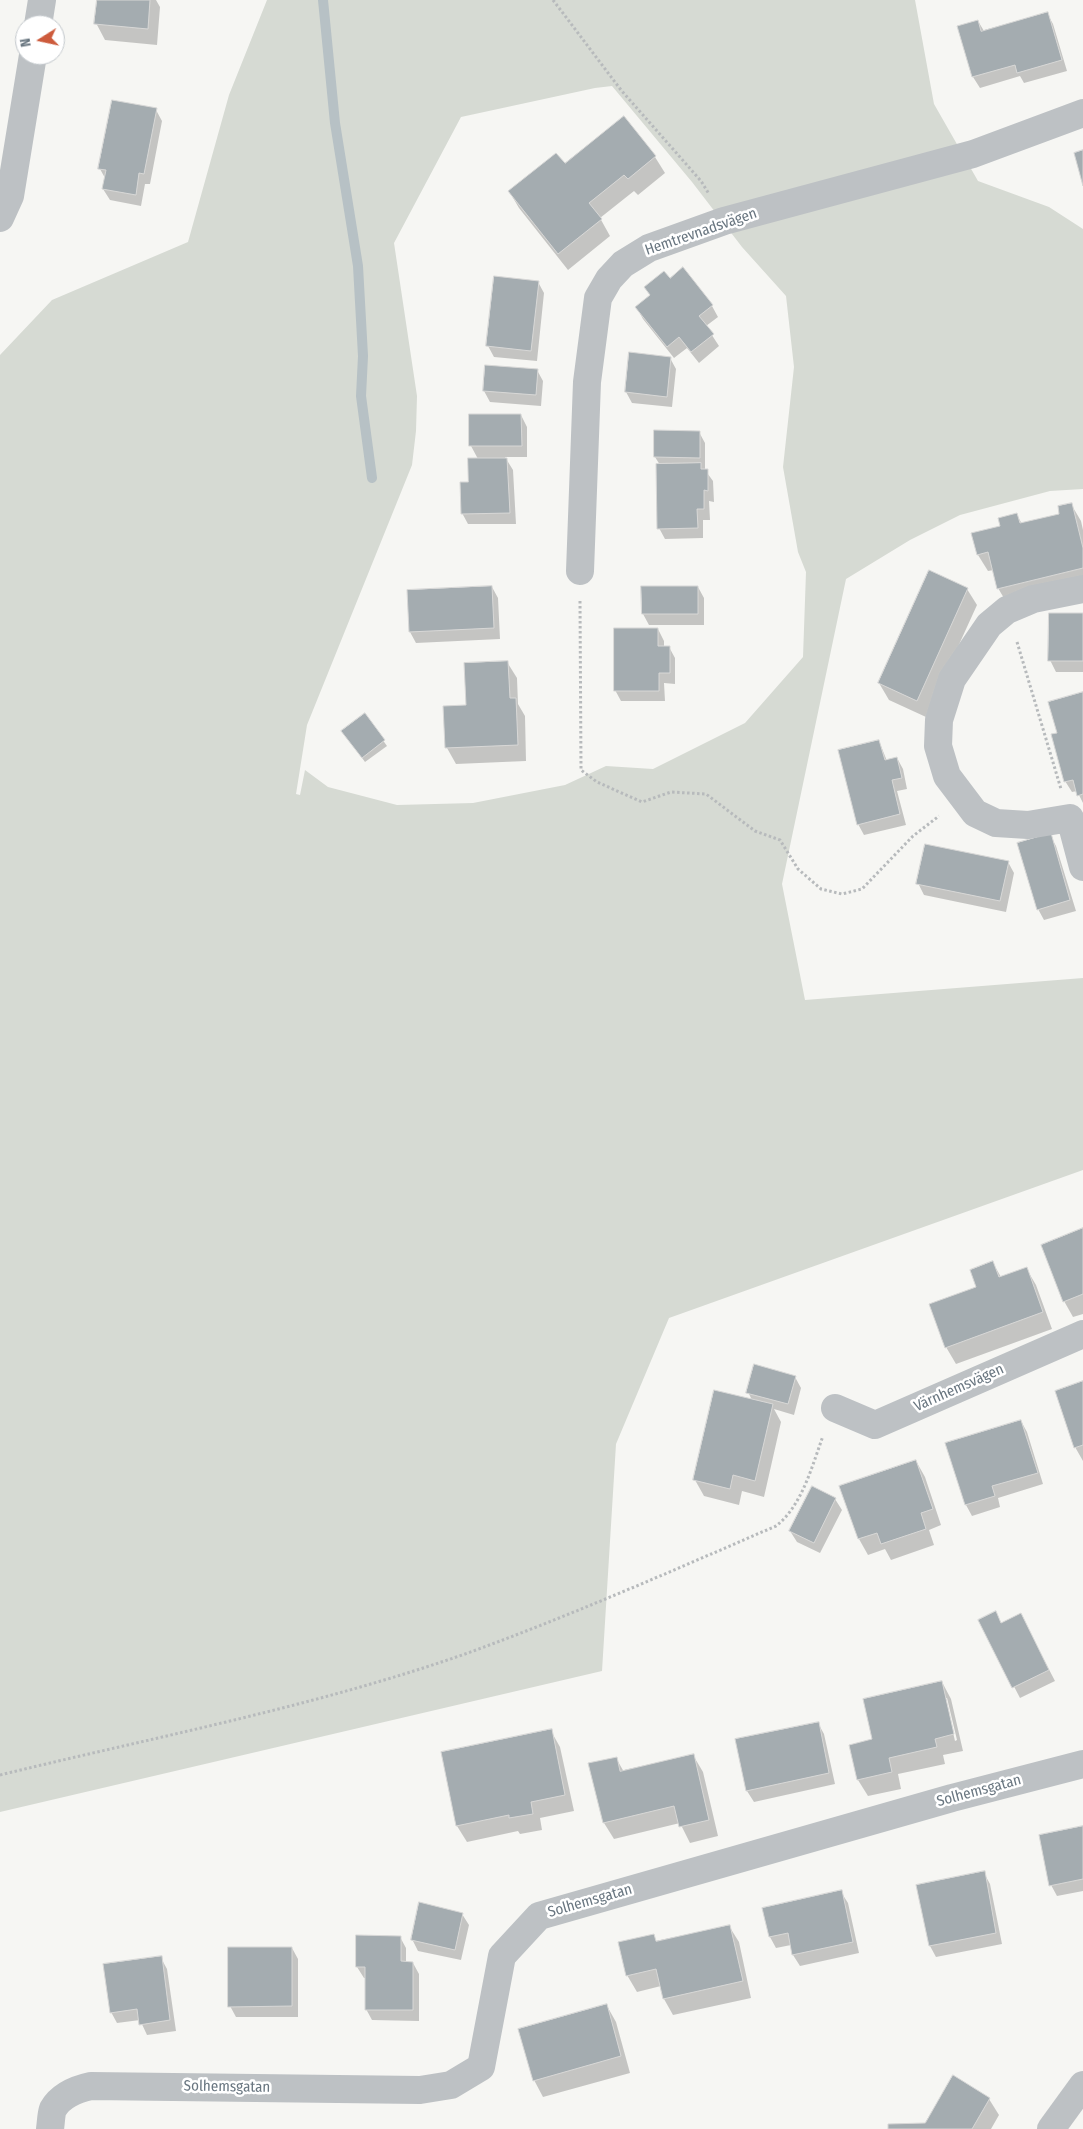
<!DOCTYPE html>
<html>
<head>
<meta charset="utf-8">
<style>
  body { margin:0 }
  #map { position:relative; width:1083px; height:2129px; overflow:hidden; background:#f6f6f3; font-family:"Fira Sans Condensed",sans-serif }
  canvas { display:block }
  .north { position:absolute; left:15px; top:15px; width:50px; height:50px; box-sizing:border-box; background:#fff; border:1px solid #c3c8cc; border-radius:50%; rotate:260deg; font-size:14px; font-weight:700; line-height:20px; text-align:center; color:#697680 }
  .north::after { content:''; display:block; margin:auto; width:18px; height:22px; background:#cd5b3c; clip-path:polygon(50% 0,100% 100%,50% 72%,0 100%) }
</style>
</head>
<body>
<div id="map">
<canvas width="1083" height="2129"></canvas>
<div class="north">N</div>
</div>
<script>
const ctx = document.querySelector('canvas').getContext('2d');
ctx.lineJoin = 'round';
function fill(path, color) { ctx.fillStyle = color; ctx.fill(path, 'evenodd'); }
function strokePath(path, color, width, dash) { ctx.strokeStyle = color; ctx.lineWidth = width; ctx.lineCap = dash ? 'butt' : 'round'; ctx.setLineDash(dash || []); ctx.stroke(path); }
function drawText(font, color, halo, rows, align = 'center') {
  ctx.font = font + ' "Fira Sans Condensed",sans-serif'; ctx.lineWidth = 5; ctx.setLineDash([]); ctx.textBaseline = 'middle'; ctx.strokeStyle = halo; ctx.fillStyle = color; for (const [text, x, y, turn = 0] of rows) {
    ctx.save(); ctx.translate(x, y); ctx.rotate((+turn || 0) * Math.PI / 180); ctx.textAlign = isNaN(turn) ? turn : align; if (halo) ctx.strokeText(text, 0, 0); ctx.fillText(text, 0, 0); ctx.restore();
  }
}
fill(new Path2D(`
  M267 0H915L934 104 978 181 1049 207 1083 229V489L1050 491 960 515 910 540 846 579 782 884 805 1000 1083 978V1170L669 1318 616 1444 602 1671 0 1812V355L52 300 188 242 229 95ZM612 86 692 182 742 247 786 296 794 367 783 467 798 552 806 572 803 657 745 723 653 769 606 766 565 785 473 803 397 805 328 787 305 770 300 795 296 794 307 725 412 465 416 431 417 396 394 243 461 117 595 88Z`), '#d6dad3');
fill(new Path2D(`
  M98 0H156L160 7 157 45 105 40 96 23Z
  M1047 13 1053 24 1067 71 1024 83 1020 76 980 88 973 77 958 27 978 21 984 31Z
  M156 110 162 121 150 184H145L141 206 110 200 103 189 105 178 100 169Z
  M624 118 655 157 665 173 638 195 634 191 600 218 610 236 568 270 519 208 509 191 565 165Z
  M670 279 712 306 718 317 706 326 719 346 699 363 687 348 674 358 643 319 637 308Z
  M538 282 544 293 537 361 494 357 488 346Z
  M670 358 676 369 672 407 632 403 626 392Z
  M537 370 543 381 541 406 490 402 484 391Z
  M521 415 527 427V457H505L513 470 516 524H468L462 513 470 483 478 459 471 446 470 416Z
  M699 432 705 443V470L713 481 714 502 709 501 710 520H703V538L665 539 659 528 660 465 655 457Z
  M1071 504 1081 521 1083 530V586L1008 605 998 588 994 570 988 571 978 555 973 534 1001 527 1017 515 1022 524 1061 515Z
  M492 587 498 598 500 639 416 643 410 632Z
  M698 587 704 598V625H649L643 614Z
  M967 589 977 605 926 717 889 700 879 683Z
  M1083 614V672H1056L1050 660Z
  M658 629 664 641V647H669L675 658V684L664 683 665 701H621L615 690Z
  M507 662 517 678 518 704 525 716 526 761 456 764 447 748 467 706Z
  M1083 693V803L1077 791 1072 792 1065 781 1058 733Z
  M365 715 387 746 365 762 346 736Z
  M879 741 887 761 897 758 903 769 907 789 897 791 906 825 864 835 858 824Z
  M1050 835 1056 846 1076 911 1044 920 1038 909Z
  M1008 862 1014 873 1006 912 924 895 918 883Z
  M1083 1230V1314L1073 1317 1064 1301Z
  M993 1263 1001 1277 1026 1268 1036 1285 1052 1329 956 1364 946 1347Z
  M795 1377 801 1388 794 1415 774 1409 781 1422 764 1497 742 1491 739 1505 704 1496 695 1480 752 1400 748 1392Z
  M1083 1382V1461L1075 1447Z
  M1021 1421 1027 1432 1043 1484 998 1498 1000 1507 972 1516 966 1505Z
  M916 1461 925 1477 941 1525 929 1530 934 1545 891 1560 885 1549 868 1555 859 1539 841 1487Z
  M835 1499 842 1510 820 1553 797 1542 790 1531Z
  M980 1621 1026 1625 1055 1681 1020 1698Z
  M942 1682 951 1699 963 1751 943 1755 945 1764 898 1774 901 1789 868 1796 858 1780 851 1746 873 1740ZM945 1698H947L957 1740 955 1741Z
  M818 1723 824 1734 835 1784 754 1802 747 1791Z
  M551 1731 560 1747 574 1811 540 1818 542 1830 520 1834 518 1831 467 1842 457 1826 442 1753Z
  M693 1755 703 1772 718 1836 690 1843 680 1823 614 1839 604 1823 616 1758 624 1772Z
  M1083 1827V1891L1057 1896 1051 1885Z
  M984 1873 990 1884 1002 1944 936 1957 930 1946 918 1886Z
  M841 1892 848 1903 859 1953 800 1966 793 1955 791 1945 776 1948 770 1937 763 1909Z
  M462 1914 469 1925 461 1960 418 1951 412 1939Z
  M729 1926 739 1942 751 1998 673 2015 664 1999 661 1986 637 1992 627 1975 653 1935 657 1942Z
  M400 1937 406 1948V1963H413L419 1974V2021L372 2020 366 2009V1978H364L357 1967Z
  M292 1948 298 1959V2017H236L230 2006Z
  M161 1958 167 1969 176 2031 147 2035 140 2020 117 2023 111 2012Z
  M607 2006 616 2022 630 2073 543 2097 534 2080Z
  M989 2099 999 2115 991 2129H889L926 2124Z`), '#0003');
strokePath(new Path2D(`
  M323 0 335 123 358 266 363 356 361 396 372 478`), '#b7c1c5', 10);
const building = new Path2D(`
  M97 0H150L148 29 94 24Z
  M1048 12 1062 60 1017 73 1015 65 972 77 957 26 978 20 981 31Z
  M112 100 157 108 144 174 139 173 136 195 102 189 106 170 98 169Z
  M624 116 656 156 628 179 624 175 589 203 602 219 558 254 508 191 556 153 565 163Z
  M1083 150V186L1074 153Z
  M683 267 713 305 699 316 714 334 691 352 679 337 667 347 635 307 650 295 644 287 664 271 670 278Z
  M494 276 539 281 531 351 486 346Z
  M629 352 671 357 667 397 625 392Z
  M485 365 538 369 536 395 483 391Z
  M469 414H521L522 446H469Z
  M654 430 700 431V458L654 457Z
  M468 458H507L510 513 461 514 460 482H468Z
  M701 463V469H708V491L704 490V509H697L698 528 657 529 656 464Z
  M1072 503 1083 548V568L997 589 988 552 977 555 971 533 1000 526 998 518 1017 513 1020 523 1059 514 1058 506Z
  M929 570 968 588 917 701 878 683Z
  M492 586 494 628 409 632 407 590Z
  M641 586H698V614H642Z
  M1049 613H1083V661H1048Z
  M614 628H658V646H670V673H659V691H614Z
  M508 661 510 698H516L518 745 445 748 443 706 466 705 464 663Z
  M1083 692V794L1077 796 1073 780 1064 782 1051 734 1057 733 1048 702Z
  M365 713 385 740 362 758 341 731Z
  M879 740 885 760 897 757 902 778 892 780 900 814 857 825 838 750Z
  M1051 833 1070 900 1037 910 1017 843Z
  M925 844 1009 861 1000 901 916 884Z
  M1083 1228V1294L1063 1302 1041 1245Z
  M993 1261 999 1277 1027 1267 1043 1312 945 1348 929 1304 976 1287 970 1270Z
  M754 1364 796 1376 788 1404 746 1393Z
  M1083 1381V1445L1074 1448 1055 1391Z
  M714 1390 773 1404 755 1481 733 1475 730 1489 693 1480Z
  M1021 1420 1038 1473 992 1486 995 1496 965 1505 945 1443Z
  M916 1460 933 1509 921 1513 926 1529 881 1544 877 1533 858 1539 839 1486Z
  M812 1486 836 1498 814 1543 789 1531Z
  M996 1611 1001 1623 1021 1613 1049 1670 1012 1688 978 1620Z
  M942 1681 954 1734 935 1739 937 1747 889 1758 892 1772 857 1780 849 1745 872 1739 863 1699Z
  M819 1722 829 1773 746 1791 735 1739Z
  M552 1729 565 1795 531 1802 533 1814 509 1818V1815L456 1826 441 1752Z
  M694 1754 709 1820 679 1827 674 1806 603 1823 588 1763 617 1757 620 1771Z
  M1083 1826V1879L1049 1886 1039 1835Z
  M985 1871 996 1933 929 1946 916 1885Z
  M842 1890 853 1942 792 1955 788 1933 769 1937 762 1908Z
  M419 1902 463 1913 455 1950 411 1940Z
  M730 1925 743 1981 663 1999 656 1969 626 1976 618 1942 654 1934 656 1941Z
  M356 1935 401 1936V1961L413 1962V2010H365V1967H356Z
  M228 1947H292V2006L228 2007Z
  M162 1956 170 2020 139 2025 137 2009 110 2013 103 1964Z
  M607 2004 621 2056 533 2081 518 2029Z
  M953 2075 990 2098 972 2129H888V2124L925 2123Z`);
fill(building, '#a4acb0');
strokePath(building, '#d7d7d6', 1);
strokePath(new Path2D(`
  M553 0 621 90 701 181 709 194
  M580 601 581 770 597 782 642 802 671 792 706 794 755 831 780 840 798 869 821 889 842 894 862 889 913 836 939 816
  M1017 642 1061 789
  M0 1775C155 1737 313 1707 465 1654 570 1616 674 1570 776 1526 802 1506 812 1466 823 1436`), '#b7babc', 3, [2.5, 2.5]);
strokePath(new Path2D(`
  M38 25 42 0
  M0 218 10 196 33 55
  M580 571 587 382 598 298 609 279 623 264 649 248 724 221 973 154 1083 113
  M1083 589 1033 599 1007 610 989 625 952 679 939 720 938 746 947 776 975 813 996 823 1028 825 1070 818 1083 867
  M835 1408 875 1425 1083 1334
  M50 2129C51 2123 51 2114 53 2109 61 2095 77 2089 91 2086L420 2090 451 2085 481 2067 502 1956 539 1916 952 1798 1083 1764`), '#bdc1c4', 28);
strokePath(new Path2D(`
  M1051 2129 1083 2085`), '#bdc1c4', 28);
drawText('15px', '#697680', '#fff', [
  ["Hemtrevnadsvägen",701,232,-19],
  ["Värnhemsvägen",959,1388,-24],
  ["Solhemsgatan",979,1791,-15],
  ["Solhemsgatan",590,1901,-16],
  ["Solhemsgatan",227,2087,1]
]);
</script>
</body>
</html>
